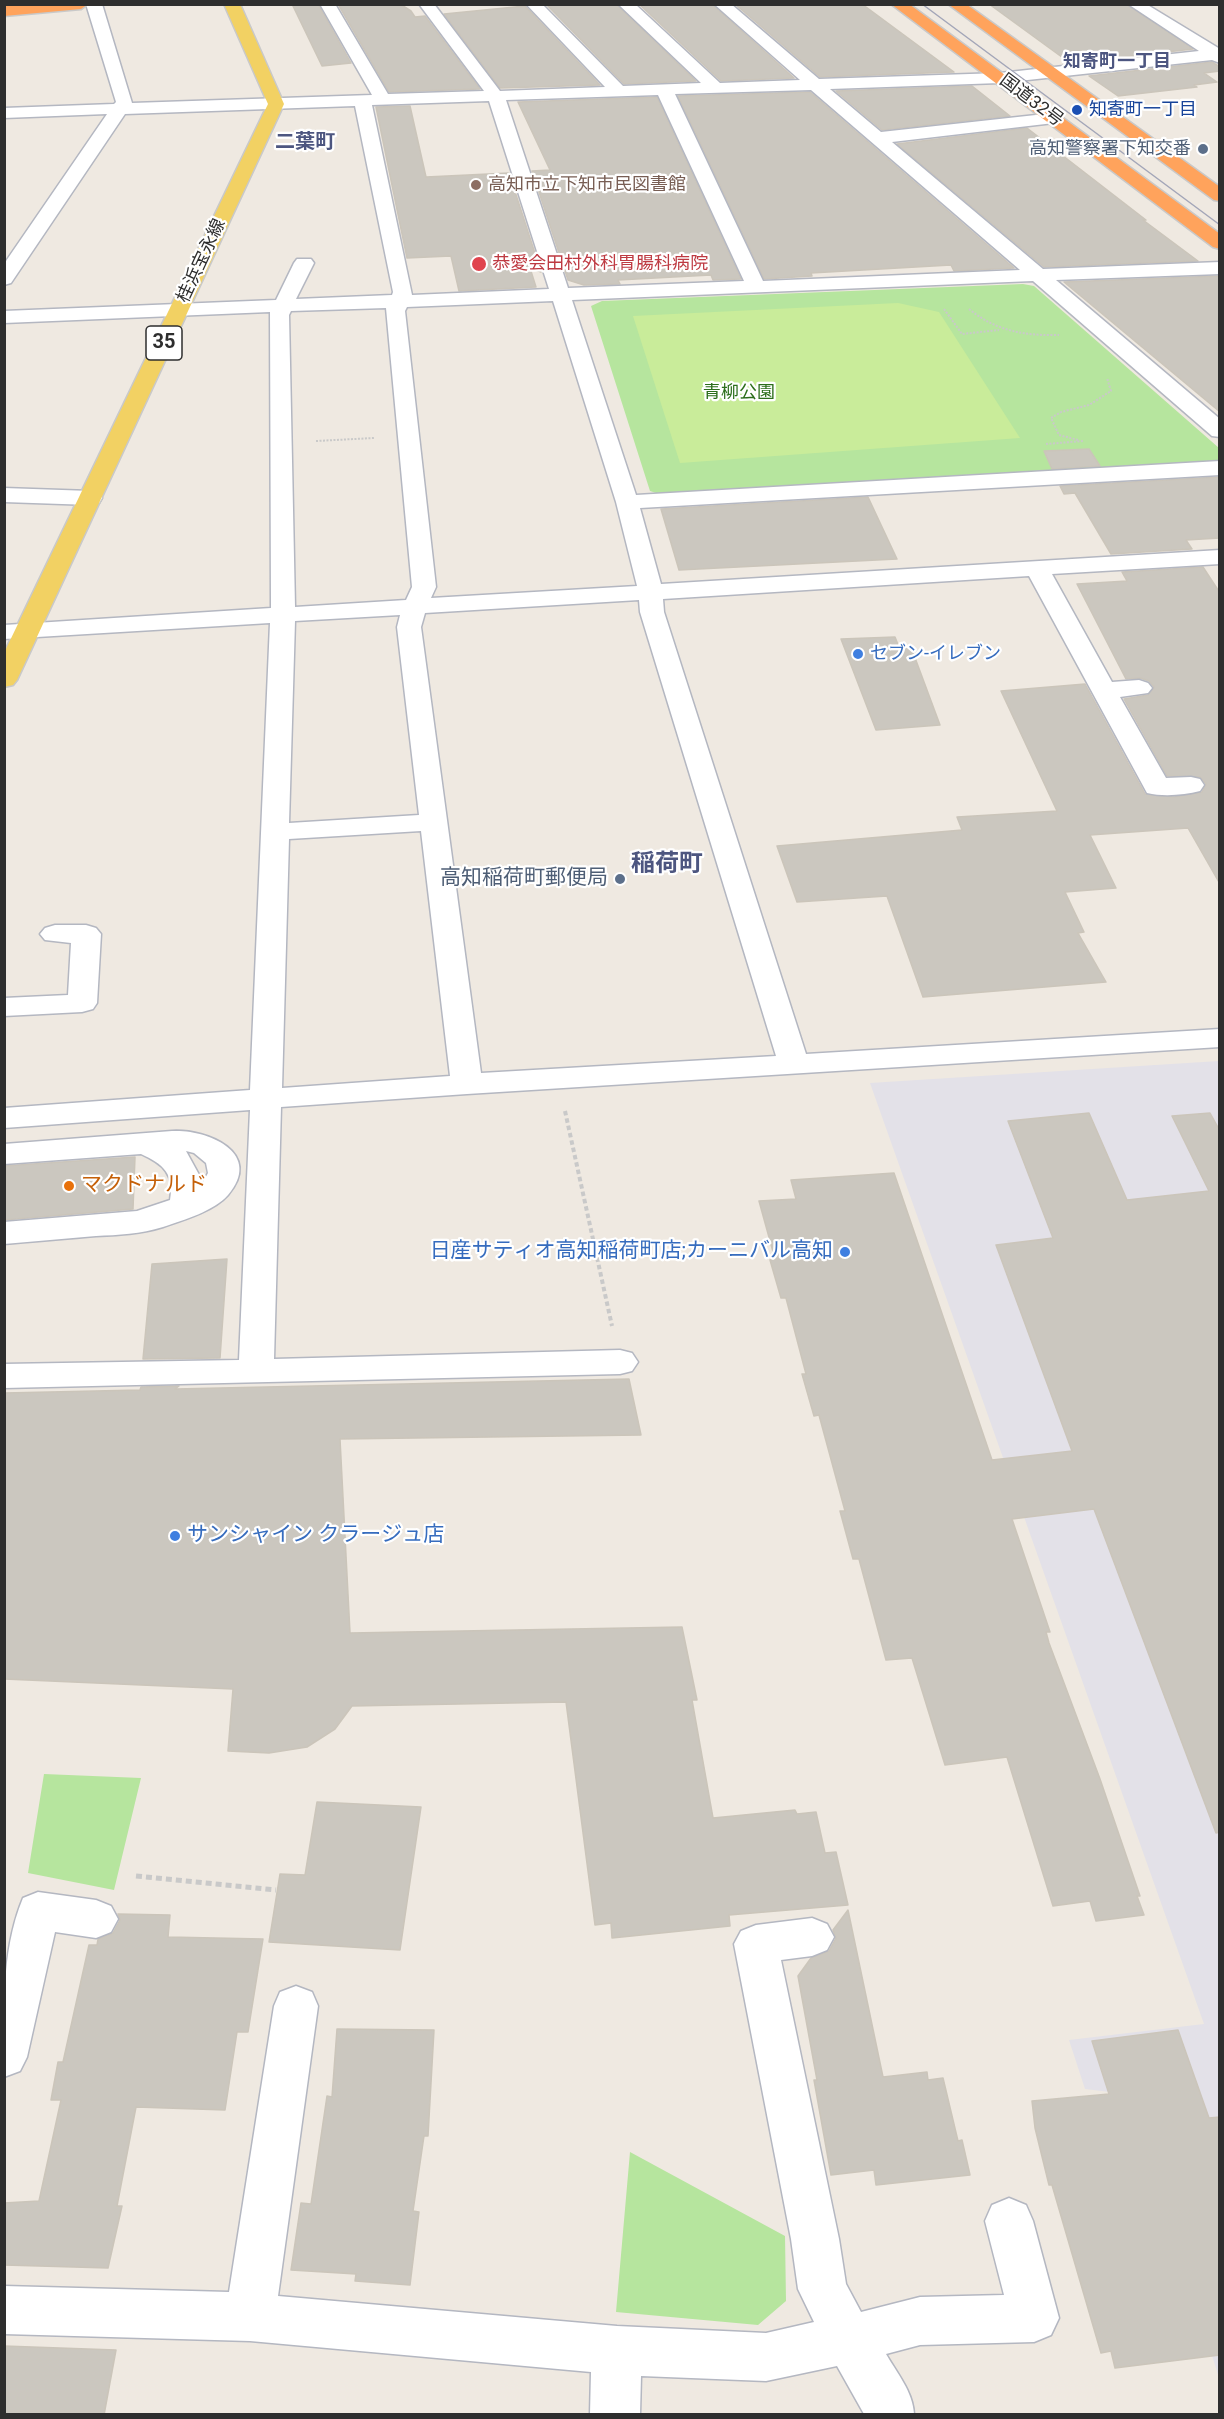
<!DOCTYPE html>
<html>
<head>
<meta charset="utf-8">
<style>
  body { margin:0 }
  #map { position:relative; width:1224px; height:2419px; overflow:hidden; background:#efe9e1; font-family:Roboto,sans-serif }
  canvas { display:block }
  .frame { position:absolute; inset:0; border:6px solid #2e2e2e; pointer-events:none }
</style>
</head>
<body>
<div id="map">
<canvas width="1224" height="2419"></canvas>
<div class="frame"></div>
</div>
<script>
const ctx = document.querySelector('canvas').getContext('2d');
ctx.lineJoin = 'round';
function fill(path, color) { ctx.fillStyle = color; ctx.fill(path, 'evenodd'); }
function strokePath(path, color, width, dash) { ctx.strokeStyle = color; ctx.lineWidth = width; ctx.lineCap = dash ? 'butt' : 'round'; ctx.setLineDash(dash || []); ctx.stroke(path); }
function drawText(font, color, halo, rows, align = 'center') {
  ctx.font = font + ' Roboto,"Noto Sans JP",sans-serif'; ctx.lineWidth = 4.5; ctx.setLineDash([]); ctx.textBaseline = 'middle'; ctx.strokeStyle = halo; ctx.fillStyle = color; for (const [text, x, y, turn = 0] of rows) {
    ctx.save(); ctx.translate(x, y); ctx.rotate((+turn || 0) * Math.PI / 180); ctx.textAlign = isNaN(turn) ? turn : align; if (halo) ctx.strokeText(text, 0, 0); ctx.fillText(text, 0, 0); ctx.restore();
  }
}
fill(new Path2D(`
  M1219 1061V2378L1141 2125 1126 2094 1085 2089 1069 2040 1204 2024 870 1083Z`), '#e3e1e8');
fill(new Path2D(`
  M1023 284 1034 286 1219 448V463L662 495 650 491 591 306 602 301Z
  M44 1774 141 1778 114 1890 28 1873Z
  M630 2152 785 2236 786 2301 758 2325 616 2312Z`), '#b6e59e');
fill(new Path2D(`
  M898 303 939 312 1020 438 680 463 633 316Z`), '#c9ec9a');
const building = new Path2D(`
  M292 4H318L351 63 322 66Z
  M338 4H400L411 11 415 17 425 16 480 89 389 92Z
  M546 4H616L696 81 624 84Z
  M639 4H712L794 78 721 81Z
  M735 4H862L954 72 820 77Z
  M989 4H1126L1193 49 1070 63Z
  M525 6 600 85 500 88 444 14Z
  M1212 62 1220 67V71L1204 73 1217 82 1194 85 1197 87 1118 96 1089 76Z
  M972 86 1010 116 882 130 836 91Z
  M810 92 1014 268 954 271 951 265 811 273 812 276 764 279 678 96Z
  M657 97 741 279 713 280 711 275 618 280 620 284 584 285 568 280 532 171 550 170 518 102Z
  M410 106 426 177 509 173 541 272 530 268 536 287 459 291 451 256 407 258 376 107Z
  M1027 128 1146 220H1143L1198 261 1044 267 897 144Z
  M1220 277V412L1064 282 1219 276Z
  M1089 449 1100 466 1052 469 1044 451Z
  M1220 477V538L1186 540 1192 549 1111 554 1075 493 1064 494 1060 486Z
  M868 497 897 559 679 570 661 509Z
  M1203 567 1220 593V884L1188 828 1090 835 1116 888 1065 892 1084 932 1078 933 1106 982 923 997 887 896 797 902 777 846 962 830 957 817 1057 811 1001 691 1085 684 1145 794 1174 797 1202 792 1206 784 1200 777 1167 776 1124 699 1148 695 1154 687 1149 681 1140 678 1126 679 1077 584 1127 581 1122 572Z
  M895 637 899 647H911L940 725 876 730 841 639Z
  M1089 1113 1127 1200 1209 1191 1172 1116 1210 1113 1220 1131V1832L1216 1833 1094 1509 1012 1519 1050 1632H1046L1049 1643 1100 1779 1140 1896H1137L1144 1915 1096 1921 1090 1901 1053 1906 1007 1757 945 1765 912 1658 886 1660 859 1559H853L840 1511H845L819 1415 814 1416 802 1374H806L786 1298H781L770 1260 775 1259 759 1201 796 1199 791 1180 894 1173 992 1460 1072 1451 996 1245 1053 1238 1008 1121Z
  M135 1157 133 1209 4 1220V1166Z
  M227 1259 220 1358 143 1359 152 1264Z
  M629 1379 641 1435 340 1439 350 1633 682 1627 697 1700H692L713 1818 795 1810 797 1814 816 1812 825 1853 836 1852 848 1905 729 1915 730 1926 612 1938 611 1923 595 1925 566 1702 352 1706 335 1729 307 1747 269 1753 228 1751 233 1689 4 1679V1393L140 1390 141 1387 179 1386 175 1389Z
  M317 1802 421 1807 400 1950 269 1942 280 1874 305 1875Z
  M848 1910 883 2077 927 2072 928 2080 943 2078 958 2141 962 2140 970 2175 876 2185 874 2170 831 2175 814 2080H817L798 1976 811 1958 829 1951 836 1938 833 1930Z
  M118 1914 170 1915 168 1937 263 1939 248 2032H237L225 2110 136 2107 117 2206H122L108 2268 4 2265V2203L39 2201 61 2100H51L58 2062H63L89 1945H97L98 1939 113 1933 120 1920Z
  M337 2029 434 2030 428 2136H424L413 2211 419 2212 410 2285 355 2281 356 2274 291 2270 301 2203 311 2204 327 2096 332 2097Z
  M1178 2030 1209 2118 1220 2117V2355L1115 2368 1111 2351 1101 2353 1052 2185H1049L1035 2128 1032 2101 1109 2094 1092 2041Z
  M4 2346 116 2350 104 2415H4Z`);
fill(building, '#cbc7bf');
strokePath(building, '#cbc5ba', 1.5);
const minor = new Path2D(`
  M86 4H102L132 103 372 95 320 4H335L388 94 484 91 419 4H434L500 91 605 87 526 4H542L623 86 701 83 618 4H635L720 83 800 80 714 4H731L819 79 1000 73 1199 51 1128 4H1146L1220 49V63L1212 60 1000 83 830 89 881 132 1054 113 1060 114 1063 118 1060 122 1054 123 892 142 1043 269 1220 262V274L1056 280 1220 419V437L1212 436 1033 281 572 300 636 495 1220 461V475L640 508 661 584 1220 550V564L1052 574 1112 682 1139 680 1148 683 1152 688 1148 693 1120 697 1166 778 1191 777 1200 779 1204 785 1200 791C1184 795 1164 797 1147 793L1029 576 663 599 664 612 806 1054 1220 1029V1047L467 1094 281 1107 274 1359 620 1350 632 1353 638 1362 632 1371 620 1374 4 1388V1364L239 1360 250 1110 4 1128V1108L250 1090 270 623 4 639V625L271 608 270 312 4 323V311L276 300 294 263 297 259H311L314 263 296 299 392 295 393 292 355 106 125 114 11 283 4 285V264L107 114 4 118V108L114 104 116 102ZM811 90 1020 270 763 281 675 94ZM658 95 744 281 568 288 506 100ZM489 101 549 289 412 295 372 105ZM553 301 616 502 637 586 431 598 436 587 405 311 407 307ZM386 308 412 587 406 600 295 607 289 315 291 311ZM639 600 640 612 776 1056 481 1073 421 627 425 613ZM400 615 397 627 419 815 289 823 295 621ZM421 831 450 1076 282 1088 289 839Z
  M4 488 91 491 99 493 102 498 99 503 91 505 4 502Z
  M55 925H86L96 928 101 934 97 1003 93 1009 82 1012 4 1016V998L68 995 71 943 45 940 40 934 45 928Z
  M172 1131C208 1129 264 1153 228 1195 214 1211 184 1220 163 1227 141 1234 118 1235 96 1236 65 1239 35 1241 4 1244V1222L137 1211 170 1200C175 1174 163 1164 141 1154L4 1164V1144ZM186 1151 194 1153 206 1163 208 1173 203 1182Z
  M38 1892 96 1900 111 1906 118 1919 111 1932 96 1938 55 1932 27 2057 20 2071 4 2077C4 2018 0 1953 23 1898Z
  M812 1918 827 1924 834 1937 827 1950 812 1956 781 1960 839 2239 846 2284 861 2312 920 2297 1004 2295 985 2221 992 2205 1009 2198 1026 2205 1033 2221 1059 2318 1051 2335 1034 2342 920 2345 886 2354C897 2373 913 2392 914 2414H864L837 2366 766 2381 641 2376 640 2414H590L591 2372 250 2341 4 2334V2286L229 2292 274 2006 280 1992 296 1986 312 1992 318 2006 278 2296 617 2326 766 2333 814 2322 798 2289 791 2239 734 1944 741 1931 756 1925Z`);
const major = new Path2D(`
  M224 4H240L284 104 17 680 13 685 4 687V653L268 104Z`);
const highway = new Path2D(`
  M24 4H88L81 9 4 16V6Z
  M891 4H909L1220 234V249L1213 247Z
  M948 4H966L1220 187V201L1214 200Z`);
strokePath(minor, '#b4b7c1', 3);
strokePath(major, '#c9c9c9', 3);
strokePath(highway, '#c9c9c9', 3);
strokePath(new Path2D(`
  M944 309 962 334 999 330
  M969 309C996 331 1025 336 1059 335
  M1078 440 1059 435 1051 418 1061 412 1089 405 1111 391 1107 378
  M316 441 374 438
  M1046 444 1083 441`), '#c9c9c9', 2, [2, 1.5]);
strokePath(new Path2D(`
  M565 1111 612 1326`), '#c9c9c9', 4, [4.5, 3]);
strokePath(new Path2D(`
  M136 1876 276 1890`), '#c9c9c9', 5, [6, 4]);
fill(minor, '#fff');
fill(major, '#f2d163');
fill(highway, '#ffa35c');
strokePath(new Path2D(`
  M922 4 1220 225`), '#a3a6b8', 1.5);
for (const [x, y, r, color] of [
  [1077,110,6,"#1a4fb4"],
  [1203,149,6,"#5c6f8a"],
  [476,185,6,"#8d6e63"],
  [479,264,8,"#e0444e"],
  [858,654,6,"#3f7fe0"],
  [620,879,6,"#5c6f8a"],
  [69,1186,6,"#e8710a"],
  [845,1252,6,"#3f7fe0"],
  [175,1536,6,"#3f7fe0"]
]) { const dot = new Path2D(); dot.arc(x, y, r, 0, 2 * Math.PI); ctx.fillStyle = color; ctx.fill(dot); strokePath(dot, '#fff', 2); }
drawText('bold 18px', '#4d5680', '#fff', [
  ["知寄町一丁目",1117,62]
]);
drawText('18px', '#2e2e2e', '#fff', [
  ["国道32号",1031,101,37],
  ["桂浜宝永線",202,261,-65]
]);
drawText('18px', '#164399', '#fff', [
  ["知寄町一丁目",1089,110]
], 'left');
drawText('18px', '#4e5e75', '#fff', [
  ["高知警察署下知交番",1191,149]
], 'right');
drawText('18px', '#785e54', '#fff', [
  ["高知市立下知市民図書館",488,185]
], 'left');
drawText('18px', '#be3a42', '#fff', [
  ["恭愛会田村外科胃腸科病院",492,264]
], 'left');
drawText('18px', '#2c6e1b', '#fff', [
  ["青柳公園",739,393]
]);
drawText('18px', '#366cbe', '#fff', [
  ["セブン-イレブン",870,654]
], 'left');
drawText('bold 20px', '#4d5680', '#fff', [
  ["二葉町",305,143]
]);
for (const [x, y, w] of [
  [164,343,36]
]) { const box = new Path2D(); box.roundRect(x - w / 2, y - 17, w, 34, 4.5); ctx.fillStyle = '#fff'; ctx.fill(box); strokePath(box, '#2e2e2e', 1.5); }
drawText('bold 20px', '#2e2e2e', null, [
  ["35",164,343]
]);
drawText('21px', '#4e5e75', '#fff', [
  ["高知稲荷町郵便局",608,879]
], 'right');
drawText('21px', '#c56008', '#fff', [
  ["マクドナルド",81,1186]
], 'left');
drawText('21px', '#366cbe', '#fff', [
  ["日産サティオ高知稲荷町店;カーニバル高知",833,1252],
  ["サンシャイン クラージュ店",187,1536,"left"]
], 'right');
drawText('bold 24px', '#4d5680', '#fff', [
  ["稲荷町",667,865]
]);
</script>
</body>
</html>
